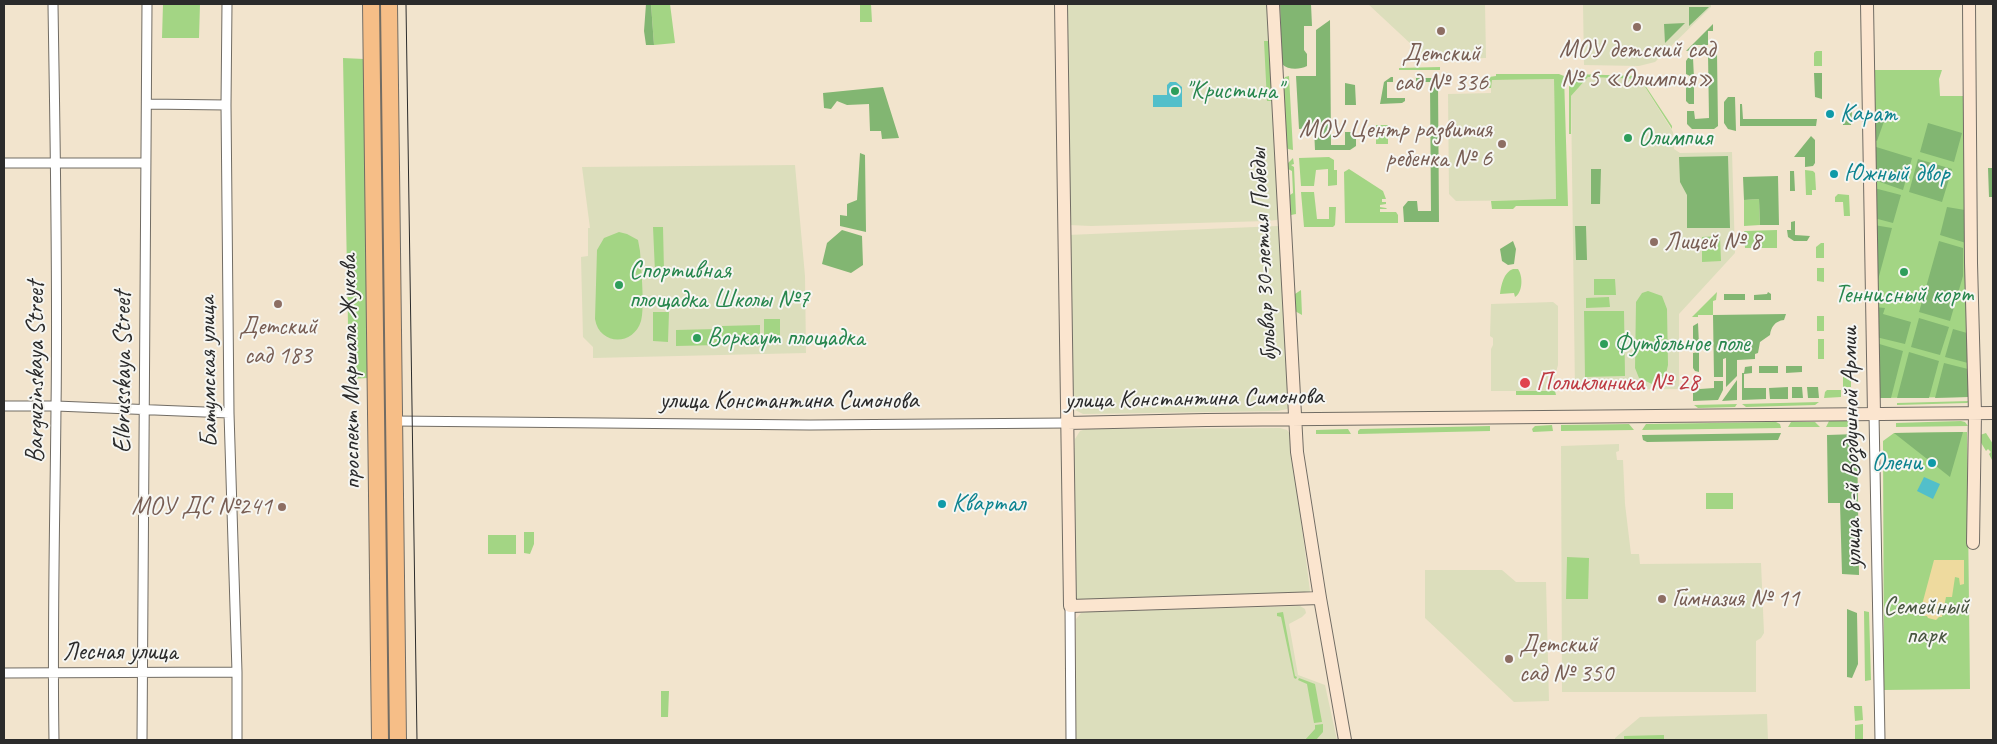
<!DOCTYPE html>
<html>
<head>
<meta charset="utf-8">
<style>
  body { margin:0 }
  #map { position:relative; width:1997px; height:744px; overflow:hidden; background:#f2e4cd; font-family:Caveat,sans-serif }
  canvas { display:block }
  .frame { position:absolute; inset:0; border:5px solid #2b2b2b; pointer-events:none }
</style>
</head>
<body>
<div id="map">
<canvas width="1997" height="744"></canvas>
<div class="frame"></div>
</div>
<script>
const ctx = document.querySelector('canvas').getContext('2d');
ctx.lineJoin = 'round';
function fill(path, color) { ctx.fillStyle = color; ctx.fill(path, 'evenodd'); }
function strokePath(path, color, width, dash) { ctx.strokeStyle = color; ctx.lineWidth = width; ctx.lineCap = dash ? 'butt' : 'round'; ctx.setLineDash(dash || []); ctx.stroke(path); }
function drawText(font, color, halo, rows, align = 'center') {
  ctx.font = font + ' Caveat,sans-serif'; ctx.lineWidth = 4; ctx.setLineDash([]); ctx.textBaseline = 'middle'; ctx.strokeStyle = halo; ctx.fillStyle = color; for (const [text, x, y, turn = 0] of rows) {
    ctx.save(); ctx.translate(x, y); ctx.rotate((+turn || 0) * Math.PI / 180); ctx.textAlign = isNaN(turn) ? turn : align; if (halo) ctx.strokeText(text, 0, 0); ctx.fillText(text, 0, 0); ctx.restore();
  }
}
fill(new Path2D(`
  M1066 4H1267L1279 218 1277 220 1267 221 1091 226 1069 225Z
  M1368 4H1485L1486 58 1427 59Z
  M1583 4H1711V7L1655 62 1639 66 1584 65Z
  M1588 77 1640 79 1673 132 1674 149 1680 153 1732 152 1735 253 1679 314V389L1575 390 1571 96Z
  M1554 79 1556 200 1456 201 1449 194 1448 94 1491 93V80Z
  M795 165 805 276 806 353 593 358V347L583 337 581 257 588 256V228H590L582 167Z
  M1278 226 1280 228 1289 407 1287 409 1278 411 1083 414 1075 410 1071 402 1068 235Z
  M1553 302 1558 306V365L1556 372H1553V375H1555V391H1491V349L1493 345V338L1490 336 1491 304Z
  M1280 428 1287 430 1290 434 1310 591 1309 594 1077 600 1075 597 1073 476 1075 439 1080 431 1086 429Z
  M1619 444V451L1616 452 1617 460H1623L1625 504 1631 554H1639L1640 564 1761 563 1764 633 1761 638 1756 641V692H1562L1561 446Z
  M1425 570H1502L1516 582H1546L1549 701 1514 702 1425 618Z
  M1300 606 1305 609 1306 613 1302 617 1289 624 1298 675 1325 685 1337 740H1076V619L1081 613 1087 612Z
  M1767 714 1768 740H1615V738L1640 717Z`), '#dcdebc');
fill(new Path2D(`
  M163 4H200L199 38H162Z
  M651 4H670L675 43 654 45Z
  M860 4H871L872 22H860Z
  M1264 41H1269L1272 101H1267Z
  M1816 51H1822V66H1814V53Z
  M343 58 364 59 368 378 349 379Z
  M1440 67V70H1399V68Z
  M1872 70H1942L1939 79 1940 96H1963L1968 397 1877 398Z
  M1496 74H1559L1564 76 1568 206H1516L1513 209H1492L1491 201 1556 199 1554 79 1492 80 1491 88H1487V79L1489 77 1496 76Z
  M1573 74 1639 76 1672 126V129L1640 79 1588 77 1571 96V134H1569V80L1570 76Z
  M1289 76 1293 150 1288 149 1286 145 1283 81 1285 77Z
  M1376 125H1388V144H1376Z
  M1329 157 1334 160V170H1337V185L1328 186V169L1316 170 1314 186H1301L1299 158Z
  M1293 158 1294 164 1291 165 1294 167 1296 214 1291 215 1290 195 1293 193 1292 171 1288 169V163Z
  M1349 169 1383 191 1386 199H1382V202H1386V204L1380 205V207L1386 208 1387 209H1380V212H1396L1398 215V223H1345L1344 172Z
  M1805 170 1813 171 1815 173 1816 190H1812V195H1806Z
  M1301 192H1314L1317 219H1329V207H1336L1335 225 1333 227H1304Z
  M1838 194 1849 195 1850 216H1844L1843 202H1835V197Z
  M1759 199 1760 225 1744 226V200Z
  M653 227H663L664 271 655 272Z
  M1777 230V248H1745L1744 231Z
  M619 232 627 234 638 240 640 251C641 267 645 308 641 321 633 347 599 345 595 319L597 250 604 238Z
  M1720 236 1721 261 1702 262V237Z
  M1821 243H1824V258H1816V247Z
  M1817 268H1824V282L1817 281Z
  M1513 269H1518C1523 276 1523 292 1515 297L1514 293 1500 294C1501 285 1504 272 1513 269Z
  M1594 279H1615L1616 295H1594Z
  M1301 290 1302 315 1295 311V294Z
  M1648 291 1662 296 1667 309 1668 365 1665 378 1661 382 1652 384 1639 378 1635 368 1636 302 1642 293Z
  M1717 292 1716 300 1713 301V315H1698V317H1692Z
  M1609 297 1610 307 1586 308V298Z
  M1584 311H1624L1625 376 1585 377Z
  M653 312H669L668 342 653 341Z
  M1817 316H1824V331H1817Z
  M764 319H780V344H764Z
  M760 325V342L722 343V326Z
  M718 329 719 345 676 346V330Z
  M1818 339H1824V359H1818Z
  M1843 372H1851V387H1843Z
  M1827 390H1841V397L1824 398 1825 392Z
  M1516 391H1555L1556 395H1516Z
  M1970 401 1967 403 1897 405V403Z
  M1819 402 1815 405 1746 407 1742 404Z
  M1737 404 1735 407 1698 408 1694 405Z
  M1829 421H1855V427H1826Z
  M1961 421 1965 422 1968 426 1896 427V423Z
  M1776 422 1780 424 1781 428 1642 430 1646 424Z
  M1791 422H1815L1820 427H1788Z
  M1629 424 1634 430 1561 431V425Z
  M1552 425 1553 431 1533 432 1532 429 1535 426Z
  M1490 426V431L1358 434V431L1360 429Z
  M1348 429 1351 434H1316V430Z
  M1967 432 1970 689 1884 690 1883 441 1894 433Z
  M1986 433 1993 444V462L1989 454 1991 452 1988 449 1986 451 1977 436Z
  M1706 493H1733V509H1706Z
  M524 532H534V544L530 554 524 553Z
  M488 535H516V554H488Z
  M1567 557 1589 558 1588 599H1566Z
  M1864 611 1869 612 1871 680 1865 681Z
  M1283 612 1295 676 1297 677 1296 679 1294 678 1281 617 1277 616V613Z
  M1299 678 1315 684 1322 722 1314 723 1307 684 1298 680Z
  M661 691H669L668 717H661Z
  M1854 706H1862L1863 720 1855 721Z
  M1323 724V732L1316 740H1305L1315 729V725Z
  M1863 724V740H1855V725Z
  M1664 735V740H1624V736Z`), '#a3d584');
fill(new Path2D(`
  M646 4H651L654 45H646L644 31Z
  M1280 4H1311L1312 26H1304V50L1307 54V66C1299 70 1288 70 1282 64Z
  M1689 7H1709L1689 26Z
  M1330 20 1331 145H1345V132H1356V146L1350 150H1315L1314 128 1299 129 1296 76H1316V30Z
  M1685 23 1665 43 1664 24Z
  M1713 24V31H1708V45H1694L1693 50 1686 51Z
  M1717 53 1718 126 1714 129H1692L1687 124V111H1694L1695 119 1709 118 1708 54Z
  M1688 58H1693L1694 78 1686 74V61Z
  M1814 73H1822V99L1815 97Z
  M1391 77H1393V82H1387V98H1405V101L1402 103 1380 104 1384 82Z
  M1416 78H1435L1438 81 1439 222H1404L1403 207 1408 201H1417L1418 211H1431L1430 82H1416Z
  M1345 83 1355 85 1356 105H1345Z
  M1686 84H1694V104H1689L1686 101Z
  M883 87 899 138 882 139 881 131H870L869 104 847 105 837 101 831 109 824 108 823 93Z
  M1728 97H1735L1736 131 1728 129 1724 123V102Z
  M1740 104H1742L1743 119H1817L1816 126H1740Z
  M1874 111 1887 113 1877 141 1874 139Z
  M1843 112H1852L1851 125H1843Z
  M1928 123 1962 133 1954 162 1920 152Z
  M1811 136 1815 140V163L1813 166 1805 167V157H1794Z
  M1873 146 1912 158 1903 190 1880 182H1874Z
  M860 153 865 155 866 232 840 226V215L847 216V204L857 200Z
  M1728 156 1730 228H1687V195L1680 182 1679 157Z
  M1918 159 1952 169 1942 202 1909 192Z
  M1988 168H1993V197H1989Z
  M1591 169H1601L1600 204H1591Z
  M1790 171H1794L1795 191H1790Z
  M1778 176 1779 225H1760L1759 199 1744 200 1743 177Z
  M1874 188 1901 195 1893 223 1874 218Z
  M1947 207 1965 210 1966 243 1940 235Z
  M1795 221V235L1810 236 1807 241H1794L1788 237 1787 230H1791V222Z
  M1874 225 1892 228 1875 291Z
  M1575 226H1586L1587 260H1576Z
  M842 230 862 236 863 265 851 273 822 264 827 243Z
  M1513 241 1516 249 1514 264 1508 265 1502 261 1500 249Z
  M1939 241 1963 248V276L1950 321 1919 312Z
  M1768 292 1771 294V300H1754V295L1767 294Z
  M1724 294H1745V300H1724Z
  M1875 307 1885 308 1883 314 1911 322 1905 344 1876 337Z
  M1786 314 1784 320C1775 321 1771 327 1770 335L1760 342 1758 353 1755 354V359L1737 360V376L1726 387V358L1723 359V377H1714L1713 315Z
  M1919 318 1949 327 1940 355 1911 347Z
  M1698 323 1699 345H1695L1693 342V326Z
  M1953 329 1967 333 1968 363 1945 357Z
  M1876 343 1903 351 1891 398H1877Z
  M1699 352V372L1695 371 1693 368V353Z
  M1909 352 1939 361 1929 398H1897Z
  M1944 363 1968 369V397L1935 398Z
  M1752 366V373L1744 374V388H1766V399L1742 400V373H1744L1745 367Z
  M1759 366H1778V373H1759Z
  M1786 366H1802V372L1786 373Z
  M1693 379H1700V389L1714 388V381H1723V390L1718 400 1693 401Z
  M1737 380V400L1722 401Z
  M1788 387V399H1770L1769 388Z
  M1792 387H1802L1803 398H1792Z
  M1807 387H1818L1819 398H1808Z
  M1963 432 1950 477 1894 433Z
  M1781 433 1778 440 1647 442 1643 440 1642 435Z
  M1857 434 1859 575 1842 574 1840 503H1828L1827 435Z
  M1847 609 1857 613 1858 664 1852 678 1847 677Z`), '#82b672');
fill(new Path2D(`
  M1934 560H1964V584L1960 585 1959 578 1955 577 1952 597H1946L1942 617H1939L1936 620 1928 618 1927 616H1919Z`), '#eeda9e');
fill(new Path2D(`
  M1170 82H1176L1182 87V107H1153V95H1167V85Z
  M1924 477 1940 484 1933 499 1917 491Z`), '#52bfca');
const street = new Path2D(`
  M53 4C55 138 58 273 56 408 55 519 52 629 54 740
  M227 4 226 105 229 413 237 672V740
  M147 104 226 105
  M4 163H145
  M4 406H56L229 413
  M1874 414 1880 740
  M395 421 810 425 1067 423
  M1070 606 1071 740
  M4 673 237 672
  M142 740 147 4`);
const secondary = new Path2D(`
  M1061 4 1070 606 1320 598
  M1273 4 1297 452 1320 598 1345 740
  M1867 4 1874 414
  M1969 4 1971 263 1975 413 1973 543
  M1067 423 1206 420 1993 413`);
const highway = new Path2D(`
  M371 4 380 740
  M389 4 398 740`);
strokePath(street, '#716c64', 11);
strokePath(secondary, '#716c64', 14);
strokePath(highway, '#716c64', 18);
strokePath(street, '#fff', 9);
strokePath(secondary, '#fbe5cf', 12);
strokePath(highway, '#f6be87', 16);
strokePath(new Path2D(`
  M406 4 417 740`), '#2b2b2b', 1);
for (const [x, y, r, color] of [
  [1637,27,5,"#8d6e63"],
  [1441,31,5,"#8d6e63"],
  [1175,91,5,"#2e9e5b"],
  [1830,114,5,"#0f9aa8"],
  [1628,138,5,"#2e9e5b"],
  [1502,144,5,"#8d6e63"],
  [1834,174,5,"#0f9aa8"],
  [1654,242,5,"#8d6e63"],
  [1904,272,5,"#2e9e5b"],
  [619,285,5,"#2e9e5b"],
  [278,304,5,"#8d6e63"],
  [697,338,5,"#2e9e5b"],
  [1604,344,5,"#2e9e5b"],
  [1525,383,6,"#e0444e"],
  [1932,463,5,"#0f9aa8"],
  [942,504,5,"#0f9aa8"],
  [282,507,5,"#8d6e63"],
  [1662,599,5,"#8d6e63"],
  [1509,659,5,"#8d6e63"]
]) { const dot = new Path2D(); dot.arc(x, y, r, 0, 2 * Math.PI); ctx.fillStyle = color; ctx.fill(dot); strokePath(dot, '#f6f6f2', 2); }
drawText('25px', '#785e54', '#f6f6f2', [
  ["МОУ детский сад",1637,50],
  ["№ 5 «Олимпия»",1637,79],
  ["Детский",1441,54],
  ["сад № 336",1441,83],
  ["МОУ Центр развития",1492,130,"right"],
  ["ребенка № 6",1492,159,"right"],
  ["Лицей № 8",1664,242,"left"],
  ["Детский",278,327],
  ["сад 183",278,356],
  ["МОУ ДС №241",272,507,"right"],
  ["Гимназия № 11",1672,599,"left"],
  ["Детский",1519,645,"left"],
  ["сад № 350",1519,674,"left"]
]);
drawText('25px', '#27864d', '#f6f6f2', [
  ["\"Кристина\"",1185,91],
  ["Олимпия",1638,138],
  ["Спортивная",629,271],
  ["площадка Школы №7",629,300],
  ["Теннисный корт",1904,295,"center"],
  ["Воркаут площадка",707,338],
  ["Футбольное поле",1614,344]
], 'left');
drawText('25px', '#0d838f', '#f6f6f2', [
  ["Карат",1840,114],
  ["Южный двор",1844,174],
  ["Олени",1922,463,"right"],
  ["Квартал",952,504]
], 'left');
drawText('25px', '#2b2b2b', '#f6f6f2', [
  ["бульвар 30-летия Победы",1264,255,-93],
  ["Barguzinskaya Street",36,372,-90],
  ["Elbrusskaya Street",123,372,-90],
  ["Батумская улица",209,372,-91],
  ["проспект Маршала Жукова",351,372,-91],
  ["улица Константина Симонова",1194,399,-1],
  ["улица Константина Симонова",789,401],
  ["улица 8-й Воздушной Армии",1852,447,-91],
  ["Лесная улица",120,652]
]);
drawText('25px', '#be3a42', '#f6f6f2', [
  ["Поликлиника № 28",1536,383]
], 'left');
drawText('25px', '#495641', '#f6f6f2', [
  ["Семейный",1926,607],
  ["парк",1926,636]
]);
</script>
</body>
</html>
